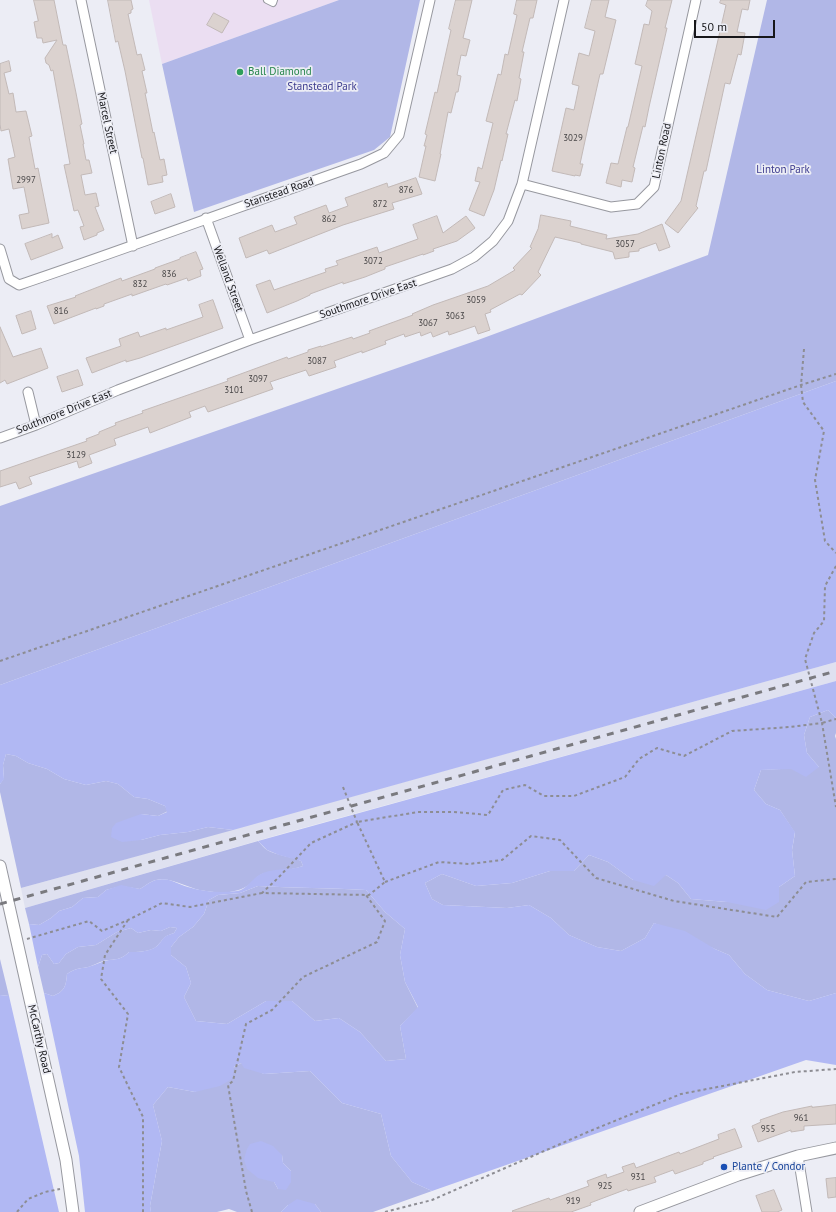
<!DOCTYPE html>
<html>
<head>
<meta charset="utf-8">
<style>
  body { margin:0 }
  #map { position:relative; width:836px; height:1212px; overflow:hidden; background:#ecedf5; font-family:"PT Sans",sans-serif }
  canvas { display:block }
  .scale { position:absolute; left:694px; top:20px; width:81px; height:18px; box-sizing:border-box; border:2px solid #17171a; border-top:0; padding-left:5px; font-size:12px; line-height:14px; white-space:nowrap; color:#17171a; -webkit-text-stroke:3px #ecedf5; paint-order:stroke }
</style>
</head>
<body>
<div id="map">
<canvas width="836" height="1212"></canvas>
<div class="scale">50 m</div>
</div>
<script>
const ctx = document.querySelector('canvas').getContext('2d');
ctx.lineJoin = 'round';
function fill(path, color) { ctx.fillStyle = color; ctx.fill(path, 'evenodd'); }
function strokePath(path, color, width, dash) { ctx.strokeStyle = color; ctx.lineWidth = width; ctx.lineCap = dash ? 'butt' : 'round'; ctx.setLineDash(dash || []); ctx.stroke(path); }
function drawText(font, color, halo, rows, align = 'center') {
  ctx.font = font + ' "PT Sans",sans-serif'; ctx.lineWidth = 3.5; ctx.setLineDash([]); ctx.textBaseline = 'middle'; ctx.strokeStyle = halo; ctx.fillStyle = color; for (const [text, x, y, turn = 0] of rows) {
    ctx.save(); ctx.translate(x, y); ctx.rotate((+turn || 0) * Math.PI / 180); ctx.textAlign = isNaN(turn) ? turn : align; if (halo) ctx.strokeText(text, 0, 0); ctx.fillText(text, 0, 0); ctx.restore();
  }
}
fill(new Path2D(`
  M836 662V681L281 834 25 908 21 888Z`), '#dfe1f0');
fill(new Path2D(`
  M149 0H339L162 64Z`), '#ebdef2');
fill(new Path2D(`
  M339 0H420L390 137 374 150 194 212 162 64Z
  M767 0H836V381L0 685V506L478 340 708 255Z
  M828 710 836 718V733L835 736 836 739V993L809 1001 767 990 745 974 729 955 654 923 645 938 621 951 597 947 569 935 551 918 529 905 507 908 443 905 432 899 425 883 442 874 476 886 512 883 550 871H574L589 855 608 862 633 880 666 875 678 883 691 899 727 902 779 887 795 876 792 850 795 833 780 810 766 804 754 790 761 770 819 767 807 753 804 735 810 717Z
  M6 754 16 756 28 763 47 769 64 779 86 785 106 781 118 784 134 797 148 799 165 806 168 811 158 816 141 814V840L160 835 188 832 208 827 233 830 21 888 0 792V784L4 778 3 765Z
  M258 841C261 844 264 848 267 850 278 856 290 856 301 861L303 866C290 871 276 869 262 874 257 876 254 881 250 884 237 894 221 893 206 891 189 890 172 876 156 880 151 881 145 886 140 889L121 886 106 890 98 897 83 898 72 907 59 911 51 918 39 925 29 924 25 908Z
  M258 886C294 888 330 888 366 890L385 912 405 929 400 955 405 982 418 1008 400 1026 406 1059 386 1061 360 1032 339 1018 315 1021 292 1001H266L227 1024 196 1021 184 997 191 983 186 967 171 955V947L179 937 193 927 204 914 209 900 218 895 240 893Z
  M170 927 177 928 174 933C162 937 165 938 157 946 151 952 137 952 129 952 122 959 118 959 109 960 102 960 95 965 88 967 78 969 76 968 67 974 66 986 65 991 53 996L44 993 38 967 42 955 47 954 54 964 59 963 66 954 78 947 96 945 117 932 131 928 138 933 151 930 161 931Z
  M0 959 9 996 0 995Z
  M241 1063 264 1074 310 1071 342 1103 381 1114 391 1156 412 1182 432 1191 373 1212H321L315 1204 288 1205 281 1212H237L229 1209 217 1212H151L150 1206 162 1141 153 1105 168 1087 195 1092ZM282 1155 283 1163 291 1171 278 1189 274 1182Z`), '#b1b7e7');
fill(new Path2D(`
  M836 381V662L233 830 208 827 188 832 160 835 141 840 122 842 111 837 112 828 116 823 141 814 158 816 167 812 165 806 148 799 134 797 118 784 106 781 86 785 64 779 47 769 28 763 16 756 6 754 3 765 4 779 0 784V685Z
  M836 681V718L828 710 810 717 804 735 807 753 819 767 806 777 791 769 761 770 754 790 766 804 780 810 795 832 792 850 795 876 779 887V902L766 910 727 902 691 899 678 883 666 875 654 886 633 880 608 862 589 855 574 871H550L512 883 476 886 442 874 425 883 432 899 443 905 507 908 529 905 551 918 569 935 597 947 621 951 645 938 654 923 685 931 715 949 729 955 745 974 767 990 809 1001 836 993V1065L806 1060 432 1191 412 1182 391 1156 381 1114 342 1103 310 1071 264 1074 244 1068 241 1063 234 1067 232 1079 220 1086 195 1092 168 1087 153 1105 162 1141 150 1206 151 1212H85L79 1156 44 993 53 996C65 991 66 986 67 974 76 968 78 969 88 967 95 965 102 961 109 960 118 959 122 959 129 952 137 952 150 952 157 946 165 938 161 937 174 933L177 928 170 927 161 931 151 930 138 933 131 928 117 932 96 945 78 947 66 954 59 963 54 964 47 954 42 955 38 967 29 924 39 925 51 918 59 911 72 907 83 898 98 897 106 890 121 885 140 889C145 886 151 881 156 880 169 877 177 884 188 887 204 892 221 893 237 891 246 890 251 880 259 875 272 867 289 871 303 866L301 861 279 855 267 850 258 841ZM258 886C294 888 330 888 366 890L385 912 405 929 400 955 405 982 418 1007 400 1026 406 1059 386 1061 360 1032 339 1018 315 1021 292 1001H266L227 1024 196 1021 184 997 191 983 186 967 171 955V947L179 937 193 927 204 914 209 900 218 895 240 893Z
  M0 995 9 996 59 1212H0Z
  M261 1141 273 1146 282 1155 283 1163 291 1171V1182L286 1190 278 1189 274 1182 258 1178 247 1169 244 1159 247 1149 250 1144Z
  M297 1199 315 1204 321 1212H281L288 1205Z`), '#b1b8f3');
const building = new Path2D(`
  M34 0H54L63 45H66L76 93 82 124 80 125 84 144H83L86 160H89L92 173 81 175 85 195 96 193 99 206 95 207 104 230 97 233V235L84 240 80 227 84 226 78 210 74 211 64 165 70 164 53 70 51 71 49 65 46 63 45 58 57 40 43 43 42 38H37L34 22 38 21Z
  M108 0H131L133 9 131 10V13L128 14 137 55 141 54 145 70 142 71 147 93H145L153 133 154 132 160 160 164 159 167 175 162 176 163 182 148 185 143 158H142L125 71 118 41 116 42Z
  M456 0H472L463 38 470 40 466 56 461 55 457 75 461 76 458 92H456L451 113 448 112 440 154H441L435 181 419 177 426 146H424L427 135 425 134 435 92 437 93 451 30 449 29Z
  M517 0H537L533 18H530L522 52H524L519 78 521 79 517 101 515 100 506 134H508L502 161 501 160 494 190 484 216 469 210 480 182 475 181 478 167 482 169 493 123 486 121 498 74 501 75 505 54 508 55 517 15 514 14Z
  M592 0H609L605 17 616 20 603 74H600L588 127 580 164H583L580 176 575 175V176L552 171 566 108 574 110 579 86 572 84 579 53 589 56 595 31 585 28Z
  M648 0H672L665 28H667L649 107 645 127 643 126 633 167 635 168 632 182 622 180 621 187 606 183 611 163 618 164 627 127H628L642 66 635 64 644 24 649 25 652 11 646 6Z
  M721 0H750L748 10 742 9 737 32 745 33 741 55 738 54 730 84 725 83 706 171H704L696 206 698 208 678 233 665 223 681 201 726 5 720 3Z
  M214 13 229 21 222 33 207 25Z
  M9 61 11 71 4 73 9 94 13 93 16 112 26 111 32 136 29 137 35 169 38 168 49 223 22 229 19 215 29 213 24 187 13 189 8 159 15 157 9 129 1 131 0 124V64Z
  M416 178 422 194 392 203 394 209 343 225 269 254 267 250 246 258 239 238 272 225 275 232 297 224 294 217 326 205 329 213 348 206 345 198 387 183 388 187Z
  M171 194 175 207 155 214 151 202Z
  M541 215 571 221 570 226 607 235 606 239 638 234 662 224 670 247 659 251 656 243 639 249V251L629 252V257L615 259 613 252 581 244V243L555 237 538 272 541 275 522 295 520 294 490 310 491 312 485 314 490 330 478 334 475 326 449 335 448 331 433 337 431 332 421 336 420 332 405 337 404 334 385 341 386 344 362 353V351L334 361 336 367 309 376 306 370 270 382 273 389 208 412 205 406 189 412 191 417 150 433 148 427 114 439 116 445 89 455 92 463 79 468 77 461 29 477 32 484 19 489 16 482 0 487V471L87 441 86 439 99 434V432L116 425 115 423 143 413 142 411 228 381 227 379 287 357 288 359 308 352V350L321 346V347L352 337 353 339 370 333 369 331 413 315 412 314 433 305 488 286 515 270 513 268 532 248 530 247 538 229Z
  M437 216 443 233 466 216 475 228 457 241 433 249 434 251 423 255V254L385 267V269L365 277 343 284V282L310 294V295L297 301 267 313 256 285 270 280 274 290 326 272 325 269 338 265 336 261 377 247 379 253 418 239 413 225Z
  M52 234V238L58 235 63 248 31 260 25 244Z
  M196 252 203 269 200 270 201 276 188 281 187 278 167 285 166 284 132 296V294L104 304V306L96 309V308L54 324 47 306 76 297 75 296 121 278 122 281 155 269V268L180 259V258Z
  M213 300 223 328 140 358 126 362V360L92 373 86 358 121 346 119 339 138 332 140 337 166 328V330L203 317 199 305Z
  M31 311 36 329 22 334 16 316Z
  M0 327 13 357 41 348 48 368 7 384 5 380 0 383Z
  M78 370 83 385 62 392 57 377Z
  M836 1105V1124L804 1126V1130L791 1132V1130L758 1142 752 1126 761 1122 760 1120 783 1112 812 1106V1107Z
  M735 1129 742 1147 713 1157 714 1158 703 1162V1164L675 1174 673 1170 654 1177 656 1182 628 1191 627 1189 590 1203 591 1205 571 1212H513L512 1211 549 1198 550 1200 589 1186 587 1181 606 1174 607 1178 624 1172 622 1167 634 1163 636 1168 679 1152 680 1154 719 1139 718 1135Z
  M836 1178V1197L828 1198 826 1179Z
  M774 1190 782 1210 777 1212H762L756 1196Z`);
fill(building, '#dbd2cf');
strokePath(building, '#c2b9b7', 1);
const pedestrian = new Path2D(`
  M267 0 273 3 274 0`);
const minor = new Path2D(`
  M81 0 133 246
  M522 184 611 207 637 204 654 187 696 0
  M206 218 250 340
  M0 249 9 279 19 285C134 246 247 204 361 164L384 153 399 135 430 0
  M28 392 36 425
  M0 438 36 425 118 390 250 340 452 269 474 257 493 241 508 221 522 184 564 0
  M798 1156 807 1212`);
const tertiary = new Path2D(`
  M0 866 66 1160 73 1212
  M640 1212 738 1175 798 1156 836 1148`);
strokePath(pedestrian, '#97989f', 8);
strokePath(minor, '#97989f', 11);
strokePath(tertiary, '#97989f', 13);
strokePath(new Path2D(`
  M804 349 801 385 803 402 824 431 815 480 825 541 836 553
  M836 566 825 586 824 621 814 633 805 659 822 723 836 719
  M0 661 801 385 836 374
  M343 787 357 822 311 843 278 878 262 893 369 895 385 882 357 822 418 812H454L488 815 503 790 525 785 544 796H574L625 777 639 759 657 748 684 756 732 731 790 727 822 723 836 807
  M385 882 439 862 469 864 502 860 531 836 560 840 596 878 674 901 777 917 806 882 836 879
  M128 920 105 955 101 979 128 1014 119 1067 143 1117V1212
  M27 939 89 921 102 931 128 920 162 903 190 907 262 893
  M17 1212 28 1199 45 1192 60 1189
  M252 1212 246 1191 228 1085 233 1081 246 1024 272 1010 303 977 377 942 385 921 366 895
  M385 1212 432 1200 590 1131 681 1094 795 1072 836 1069`), '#8d8d93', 2, [3, 3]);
strokePath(pedestrian, '#fff', 6);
strokePath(minor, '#fff', 9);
strokePath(tertiary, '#fff', 11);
strokePath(new Path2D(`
  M0 904 836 671`), '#7a7a7f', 3, [7, 7]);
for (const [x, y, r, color] of [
  [240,72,4,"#2e9e5b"],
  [724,1167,4,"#1a4fb4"]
]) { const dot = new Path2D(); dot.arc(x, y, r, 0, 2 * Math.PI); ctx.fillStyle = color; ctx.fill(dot); strokePath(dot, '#ecedf5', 1.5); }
drawText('9px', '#484647', null, [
  ["3029",573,138],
  ["2997",26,180],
  ["876",406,190],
  ["872",380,204],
  ["862",329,219],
  ["3057",625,244],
  ["3072",373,261],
  ["836",169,274],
  ["832",140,284],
  ["3059",476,300],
  ["816",61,311],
  ["3063",455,316],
  ["3067",428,323],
  ["3087",317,361],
  ["3097",258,379],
  ["3101",234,390],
  ["3129",76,455],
  ["961",801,1118],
  ["955",768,1129],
  ["931",638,1177],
  ["925",605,1186],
  ["919",573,1201]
]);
drawText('11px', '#27864d', '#ecedf5', [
  ["Ball Diamond",248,72]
], 'left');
drawText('11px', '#3d3c8f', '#ecedf5', [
  ["Stanstead Park",322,87],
  ["Linton Park",783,170]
]);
drawText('11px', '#17171a', '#ecedf5', [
  ["Marcel Street",107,123,78],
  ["Linton Road",662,151,-78],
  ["Stanstead Road",279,193,-19],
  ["Welland Street",228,279,70],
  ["Southmore Drive East",368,299,-19],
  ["Southmore Drive East",64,412,-22],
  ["McCarthy Road",39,1039,77]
]);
drawText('11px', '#164399', '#ecedf5', [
  ["Plante / Condor",732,1167]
], 'left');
</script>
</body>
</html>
